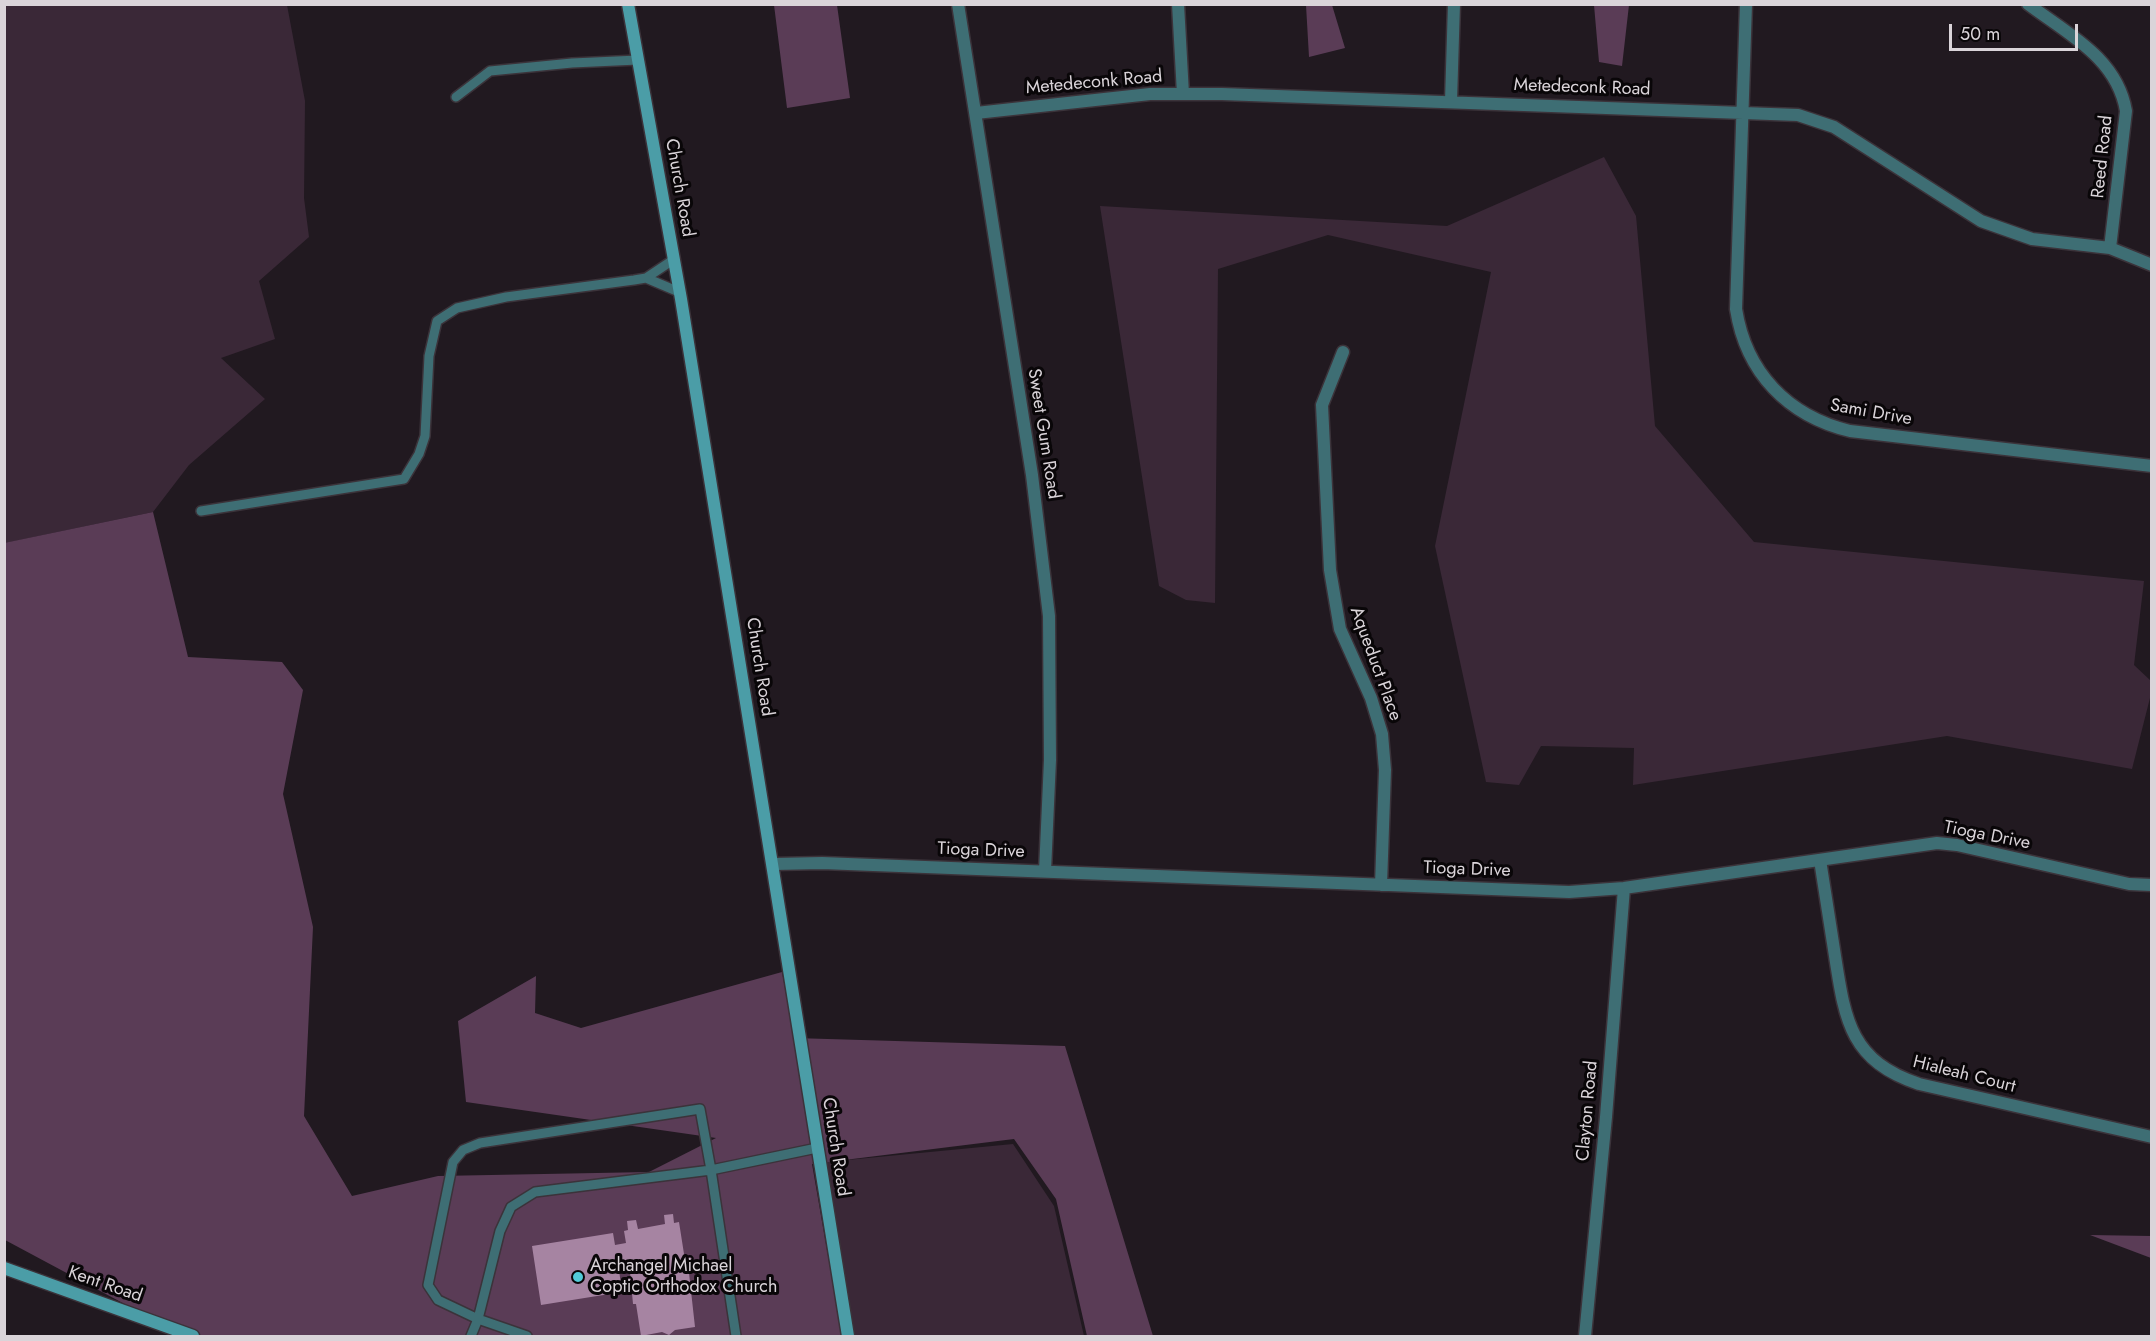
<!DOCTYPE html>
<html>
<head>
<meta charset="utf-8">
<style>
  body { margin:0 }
  #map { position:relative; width:2156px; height:1341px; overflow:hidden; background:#211920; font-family:Jost,sans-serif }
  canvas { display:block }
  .frame { position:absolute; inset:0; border:6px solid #dad4d9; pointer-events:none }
  .scale { position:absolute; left:1949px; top:24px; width:129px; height:27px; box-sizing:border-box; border:3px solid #dad4d9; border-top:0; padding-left:8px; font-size:18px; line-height:21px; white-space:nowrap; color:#dad4d9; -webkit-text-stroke:4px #090608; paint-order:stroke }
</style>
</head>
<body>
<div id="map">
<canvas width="2156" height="1341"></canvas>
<div class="frame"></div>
<div class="scale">50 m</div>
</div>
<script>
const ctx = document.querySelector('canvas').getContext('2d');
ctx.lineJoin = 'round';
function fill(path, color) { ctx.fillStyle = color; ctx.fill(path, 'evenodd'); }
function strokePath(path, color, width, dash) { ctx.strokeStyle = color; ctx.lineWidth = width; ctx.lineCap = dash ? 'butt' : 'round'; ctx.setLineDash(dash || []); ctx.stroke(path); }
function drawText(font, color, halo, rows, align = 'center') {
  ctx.font = font + ' Jost,sans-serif'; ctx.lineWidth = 6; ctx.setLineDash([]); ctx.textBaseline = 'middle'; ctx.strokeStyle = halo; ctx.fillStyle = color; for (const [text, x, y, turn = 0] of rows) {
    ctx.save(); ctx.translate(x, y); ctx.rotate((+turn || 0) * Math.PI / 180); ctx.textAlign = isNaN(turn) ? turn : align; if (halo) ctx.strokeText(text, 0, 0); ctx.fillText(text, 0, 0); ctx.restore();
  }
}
fill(new Path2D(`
  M4 5H287L305 101 304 198 309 237 259 281 275 339 221 358 265 399 189 465 153 512 5 543Z
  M1604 157 1636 216 1655 426 1754 542 2144 581 2134 665 2151 681V694L2132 769 1947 736 1633 785 1634 748 1541 746 1519 785 1486 782 1435 546 1491 272 1328 235 1218 269 1215 603 1186 600 1159 586 1100 206 1447 226Z
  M1013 1144 1054 1206 1084 1336H855L826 1162Z`), '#3a2837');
fill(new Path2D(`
  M774 5H837L850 98 787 108Z
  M1306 5H1332L1345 48 1309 57Z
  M1594 5H1629L1622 66 1599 62Z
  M153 512 188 657 282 662 303 690 283 794 313 927 304 1116 352 1196 438 1176 649 1172 716 1138 466 1102 458 1021 536 976 535 1013 581 1028 782 972 794 1038 1065 1046 1153 1336H1087L1056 1199 1014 1139 812 1164 842 1336H198L160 1323 5 1240 4 543Z
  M2090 1235 2151 1236V1258Z`), '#5a3c56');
fill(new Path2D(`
  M673 1214 674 1223 679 1222 687 1273H689L695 1327 675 1330 669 1335 662 1332 641 1336 636 1304H633L629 1261 618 1263 622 1292 541 1305 532 1246 613 1233 615 1245 626 1243 624 1231 628 1230 627 1221 636 1220 638 1229 665 1224 664 1215Z`), '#a684a2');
const lane = new Path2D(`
  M456 97 490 71 572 63 638 60
  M646 278 673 260
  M201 511 404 479 419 454 425 436 429 356 437 321 457 308 506 297 634 280 646 278 679 292
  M700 1109 711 1170 535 1192 511 1207 500 1231 478 1319 438 1300 428 1285 453 1162 463 1150 480 1143Z
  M471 1336 478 1319 527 1336
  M736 1336 711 1170 817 1148`);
const street = new Path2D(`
  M958 4 1032 475 1049 616 1050 760 1045 871
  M1178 4 1183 94
  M1746 4 1736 309C1746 373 1788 416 1850 431L2152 466
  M2028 4C2068 34 2117 58 2126 111L2110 248
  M1451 101 1454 4
  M976 113 1150 94H1222L1798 115 1834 127 1981 221 2032 239 2110 248 2152 265
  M1343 352 1322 405 1330 570 1340 629 1371 698 1382 734 1385 770 1381 885
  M1820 860C1825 892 1830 924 1835 956 1845 1020 1850 1061 1919 1084L2152 1137
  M774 864 822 863 1569 892 1624 888 1937 843 1957 845 2129 884 2152 885
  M1585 1336 1606 1117 1624 888`);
const secondary = new Path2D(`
  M628 4 681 299 848 1336
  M4 1268 193 1336`);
strokePath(lane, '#3b333a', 12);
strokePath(street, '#3b333a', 15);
strokePath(secondary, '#3b333a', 15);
strokePath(lane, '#3e6e74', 9);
strokePath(street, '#3e6e74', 12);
strokePath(secondary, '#4b9da7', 12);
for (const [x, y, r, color] of [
  [578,1277,6,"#52cbd9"]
]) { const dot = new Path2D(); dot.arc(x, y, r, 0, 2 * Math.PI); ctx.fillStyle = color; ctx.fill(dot); strokePath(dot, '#090608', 2); }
drawText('18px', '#dad4d9', '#090608', [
  ["Metedeconk Road",1094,83,-5],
  ["Metedeconk Road",1582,88,2],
  ["Reed Road",2103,157,-84],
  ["Church Road",679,188,80],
  ["Sami Drive",1871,413,10],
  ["Sweet Gum Road",1043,434,81],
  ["Aqueduct Place",1375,664,70],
  ["Church Road",759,667,81],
  ["Tioga Drive",1987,836,11],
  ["Tioga Drive",981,851,2],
  ["Tioga Drive",1467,870,2],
  ["Hialeah Court",1964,1075,14],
  ["Clayton Road",1588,1111,-85],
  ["Church Road",835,1147,81],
  ["Kent Road",105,1285,19]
]);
drawText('18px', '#dad4d9', '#090608', [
  ["Archangel Michael",590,1267],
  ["Coptic Orthodox Church",590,1288]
], 'left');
</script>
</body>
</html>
